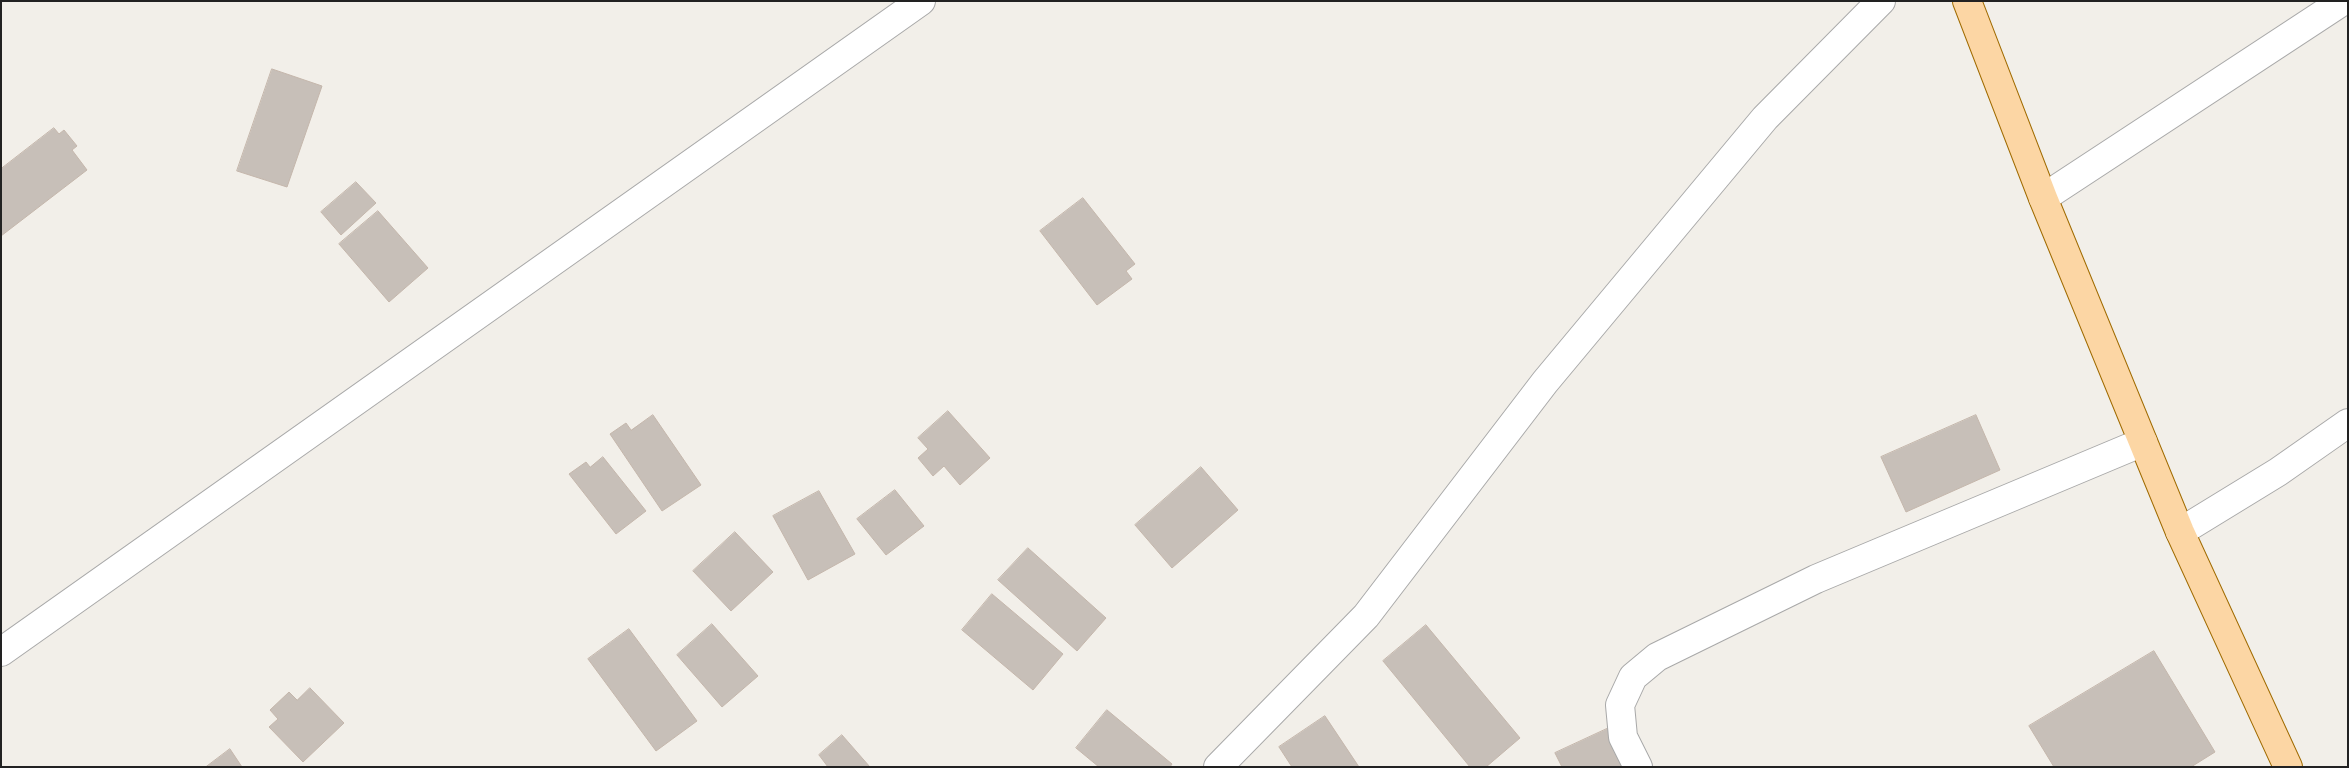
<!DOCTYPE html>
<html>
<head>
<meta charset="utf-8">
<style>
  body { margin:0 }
  #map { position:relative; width:2349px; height:768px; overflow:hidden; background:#f2efe9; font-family:"Golos Text",sans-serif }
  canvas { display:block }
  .frame { position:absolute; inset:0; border:2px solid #222; pointer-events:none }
</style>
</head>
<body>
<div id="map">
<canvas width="2349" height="768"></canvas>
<div class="frame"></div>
</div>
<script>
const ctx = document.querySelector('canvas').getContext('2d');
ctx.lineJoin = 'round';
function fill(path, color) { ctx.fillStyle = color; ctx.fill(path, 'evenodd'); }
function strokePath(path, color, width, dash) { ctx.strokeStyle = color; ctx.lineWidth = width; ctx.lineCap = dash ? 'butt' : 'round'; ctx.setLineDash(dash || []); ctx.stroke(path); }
const building = new Path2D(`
  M272 69 322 86 287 187 237 171Z
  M54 128 59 134 64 130 77 146 72 150 87 170 1 236V169Z
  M356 182 376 203 341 235 321 212Z
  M1083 198 1135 264 1126 271 1132 279 1097 305 1040 231Z
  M378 211 428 268 389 302 339 244Z
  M948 411 990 458 960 485 944 466 933 476 918 458 928 449 918 438Z
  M653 415 701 485 662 511 610 434 626 423 631 430Z
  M1976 415 2000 470 1906 512 1881 457Z
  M603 457 646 511 616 534 569 474 586 462 590 467Z
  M1201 467 1238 510 1172 568 1135 525Z
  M895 490 924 526 886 555 857 519Z
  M819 491 855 554 808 580 773 516Z
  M735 532 773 572 731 611 693 571Z
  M1028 548 1106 618 1077 651 998 580Z
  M992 594 1063 654 1033 690 962 630Z
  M712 624 758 676 722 707 677 655Z
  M1426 625 1520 738 1486 767H1470L1383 661Z
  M629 629 697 721 656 751 588 659Z
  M2154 651 2215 752 2191 767H2054L2029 726Z
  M310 688 344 723 303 762 269 727 278 719 270 710 289 692 297 700Z
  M1107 710 1172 764 1170 767H1099L1076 748Z
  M1325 716 1359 767H1292L1279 747Z
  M1611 727 1629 767H1562L1555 753Z
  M842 735 870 767H828L819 755Z
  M230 749 242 767H206Z`);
fill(building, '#c7bfb8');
strokePath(building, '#c4b6ab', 1);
const minor = new Path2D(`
  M2043 198 2343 1
  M2180 532 2278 472 2348 423
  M1 652 921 1
  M1218 767 1366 616 1545 382 1765 118 1881 1
  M1638 767 1623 737 1620 705 1633 677 1657 657 1816 579 2143 442`);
const major = new Path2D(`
  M1967 1 2043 198 2180 532 2288 767`);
strokePath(minor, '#a9a9a9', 30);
strokePath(major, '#a06b00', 30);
strokePath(minor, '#fff', 28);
strokePath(major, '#fcd6a4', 28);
</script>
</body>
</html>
